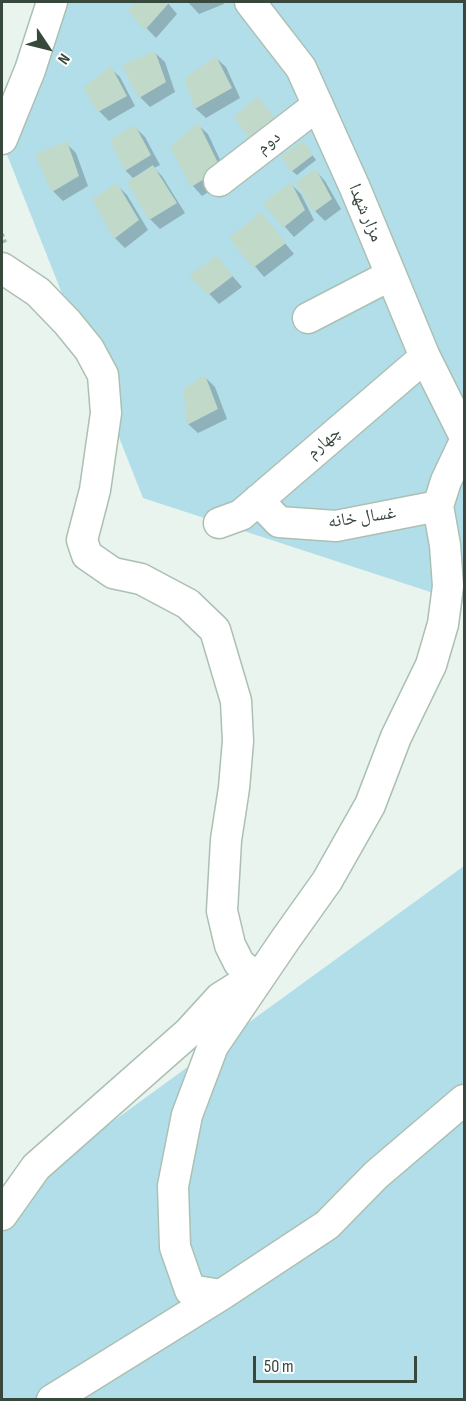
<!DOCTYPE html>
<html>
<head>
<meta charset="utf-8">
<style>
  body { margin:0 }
  #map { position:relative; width:466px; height:1401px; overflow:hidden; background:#e9f4ee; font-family:"Sofia Sans Condensed",sans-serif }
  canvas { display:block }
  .frame { position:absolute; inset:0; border:3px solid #37483d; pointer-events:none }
  .north { position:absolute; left:18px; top:18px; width:60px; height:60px; -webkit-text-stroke:4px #fff; paint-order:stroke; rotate:125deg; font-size:16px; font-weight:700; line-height:24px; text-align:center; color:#37483d }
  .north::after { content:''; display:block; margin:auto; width:21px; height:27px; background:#37483d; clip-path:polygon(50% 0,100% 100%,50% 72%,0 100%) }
  .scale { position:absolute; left:253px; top:1356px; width:164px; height:27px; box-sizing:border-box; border:3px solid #37483d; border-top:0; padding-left:8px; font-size:18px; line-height:21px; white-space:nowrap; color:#37483d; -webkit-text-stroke:4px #fff; paint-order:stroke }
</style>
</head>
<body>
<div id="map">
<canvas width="466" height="1401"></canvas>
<div class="frame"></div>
<div class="north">N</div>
<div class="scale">50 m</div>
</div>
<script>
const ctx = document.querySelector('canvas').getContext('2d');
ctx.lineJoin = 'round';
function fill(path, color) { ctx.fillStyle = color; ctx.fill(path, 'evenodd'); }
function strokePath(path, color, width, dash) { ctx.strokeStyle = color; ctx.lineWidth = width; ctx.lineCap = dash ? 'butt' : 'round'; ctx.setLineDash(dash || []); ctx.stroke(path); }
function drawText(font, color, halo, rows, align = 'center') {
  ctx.font = font + ' "Sofia Sans Condensed","Noto Naskh Arabic",sans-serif'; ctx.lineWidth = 4.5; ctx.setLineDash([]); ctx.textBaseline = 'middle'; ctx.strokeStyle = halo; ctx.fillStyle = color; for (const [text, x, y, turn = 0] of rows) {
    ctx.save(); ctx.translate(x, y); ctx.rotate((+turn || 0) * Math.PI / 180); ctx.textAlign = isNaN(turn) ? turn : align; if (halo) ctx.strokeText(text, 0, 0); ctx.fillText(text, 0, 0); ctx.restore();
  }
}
fill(new Path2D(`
  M49 2H464V603L143 498 2 142Z
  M464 866V1399H2V1202Z`), '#b2dee9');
fill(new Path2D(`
  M138 2H167L177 14 156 38 130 11Z
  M188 2H223L224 4 199 14Z
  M155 53 165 62 175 92 150 107 140 97 124 66Z
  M216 58 226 67 240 98 206 118 196 109 185 80Z
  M110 68 120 77 135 106 109 121 99 111Z
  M198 125 208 134 229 179 202 196 193 186 172 148Z
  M135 127 145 137 160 165 154 168 162 176 185 213 160 229 150 219 129 182 134 179 126 171 112 141Z
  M66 143 76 153 88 186 63 201 53 191Z
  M307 148 316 160 297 175 292 171Z
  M316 171 325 181 341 209 325 221 315 211Z
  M291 184 301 194 314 220 294 237 265 204Z
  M117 185 127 195 148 230 125 248 115 238 94 199Z
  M261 214 294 254 264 277 231 238Z
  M217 258 242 287 219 304 192 276Z
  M205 377 215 387 227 419 198 433 188 424Z`), '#0003');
fill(new Path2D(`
  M136 2H167L169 3 145 30 128 11Z
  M155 51 166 82 139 98 122 65Z
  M216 56 232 88 195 109 184 79Z
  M111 66 127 96 98 112 83 88Z
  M258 97 275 118 251 141 234 116Z
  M198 122 221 169 191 187 170 147Z
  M135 125 151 155 125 171 110 140Z
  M67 141 79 176 52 192 35 155Z
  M303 141 313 155 291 172 281 156Z
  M153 165 177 203 149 220 127 182Z
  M316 169 332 199 314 212 295 182Z
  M291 182 305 210 283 228 263 203Z
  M117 183 139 220 114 239 92 199Z
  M261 212 286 243 253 268 229 238Z
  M217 256 233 276 208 295 189 275Z
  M205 375 218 409 187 425 183 389Z`), '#c1d9c9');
const minor = new Path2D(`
  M250 2 301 68 355 188 425 357 464 435
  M2 139 30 70 52 2
  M219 181 318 105
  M2 268 38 292 67 322 89 349 103 375 106 413 95 490 82 540 87 555 113 573 141 579 188 604 215 630 236 701 238 741 234 788 226 840 222 911 230 945 239 963 254 976
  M308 318 391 275
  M464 443 446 481 438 506 445 545 448 586 443 624 431 665 396 737 370 805 327 881 285 940 213 1046 187 1115 173 1186 175 1247 190 1290 221 1295 327 1225 376 1175 464 1100
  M258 500 279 522 336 526 438 506
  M219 523 241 515 425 357
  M2 1215 36 1167 188 1033 220 998 255 976
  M52 1400 221 1295`);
strokePath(minor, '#abc0b3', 33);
strokePath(new Path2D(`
  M2 234 6 245`), '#9dc2ab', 4, [3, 3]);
strokePath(minor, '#fff', 30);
drawText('18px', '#37483d', '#fff', [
  ["دوم",269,143,-38],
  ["مزار شهدا",365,213,67],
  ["چهارم",324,443,-41],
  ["غسال خانه",362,518,-8]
]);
</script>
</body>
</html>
